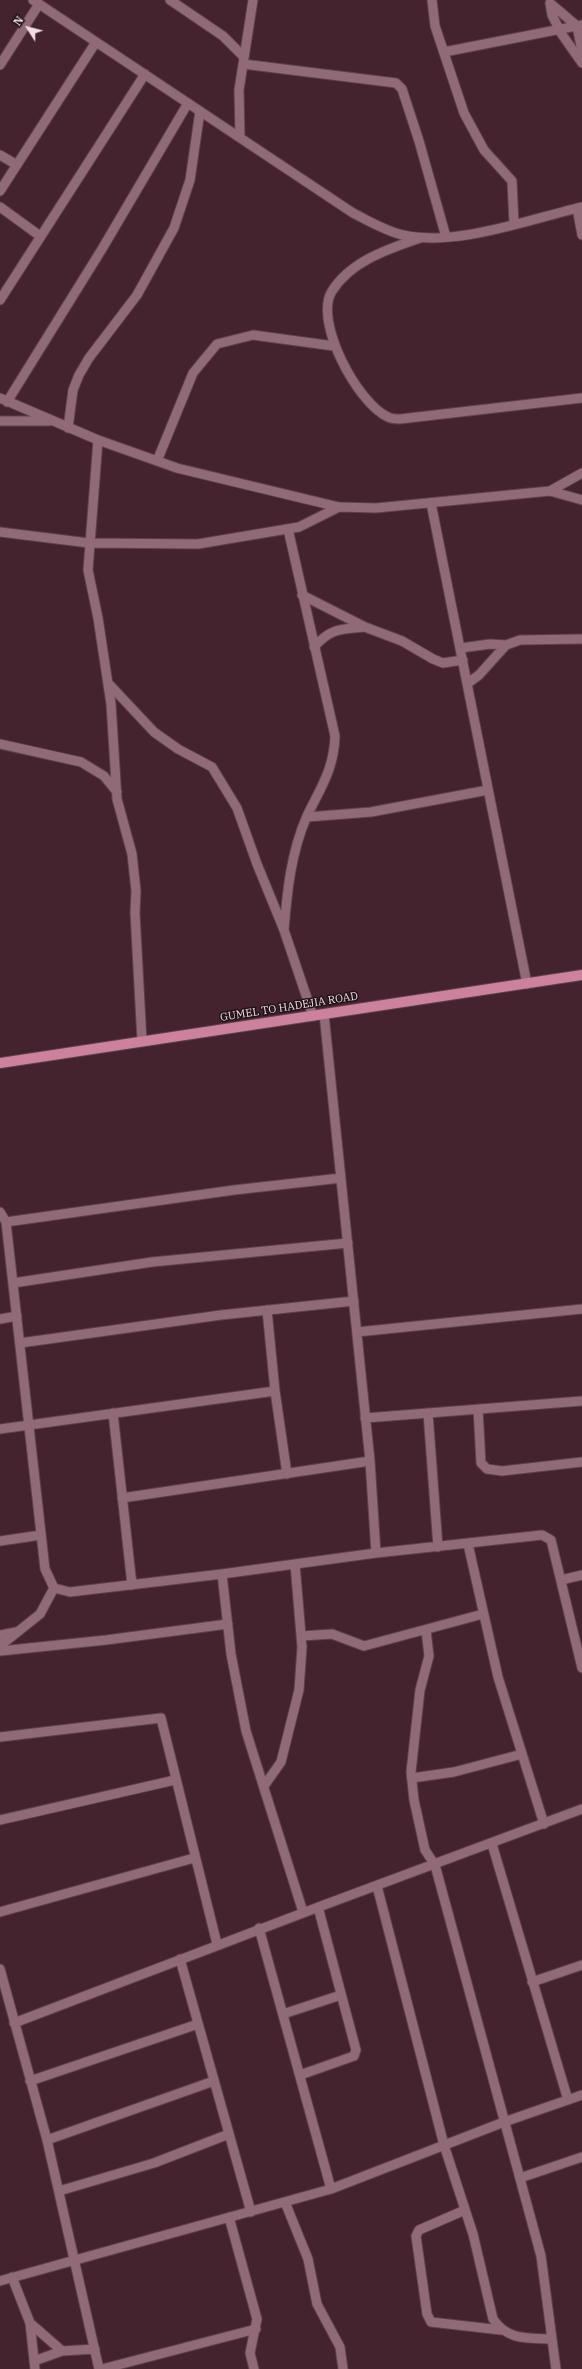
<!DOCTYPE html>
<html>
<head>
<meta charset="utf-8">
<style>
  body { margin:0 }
  #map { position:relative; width:582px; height:2369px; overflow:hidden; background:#44232f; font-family:"IBM Plex Serif",serif }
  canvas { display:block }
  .north { position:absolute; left:8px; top:8px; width:40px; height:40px; -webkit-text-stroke:3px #211217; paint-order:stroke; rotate:306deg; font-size:11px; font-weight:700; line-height:16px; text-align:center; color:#f3dce3 }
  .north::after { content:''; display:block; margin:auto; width:14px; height:18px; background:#f3dce3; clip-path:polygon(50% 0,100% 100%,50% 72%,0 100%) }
</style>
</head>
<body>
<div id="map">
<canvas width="582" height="2369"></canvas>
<div class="north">N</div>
</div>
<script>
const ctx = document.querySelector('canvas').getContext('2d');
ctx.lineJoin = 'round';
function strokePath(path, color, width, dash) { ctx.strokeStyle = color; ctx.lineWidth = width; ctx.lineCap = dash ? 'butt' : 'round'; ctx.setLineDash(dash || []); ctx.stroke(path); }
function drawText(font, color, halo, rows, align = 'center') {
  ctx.font = font + ' "IBM Plex Serif",serif'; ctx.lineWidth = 3; ctx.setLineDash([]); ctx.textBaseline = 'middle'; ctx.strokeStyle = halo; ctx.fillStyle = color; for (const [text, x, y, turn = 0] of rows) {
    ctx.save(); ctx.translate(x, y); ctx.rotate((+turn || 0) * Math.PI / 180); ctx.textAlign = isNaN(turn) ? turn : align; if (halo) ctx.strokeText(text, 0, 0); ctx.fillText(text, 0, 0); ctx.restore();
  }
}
const minor = new Path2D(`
  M33 0 353 213C369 221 385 231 403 235 456 247 530 219 582 207
  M170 0 223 36 244 57
  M432 0 435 26 464 113 484 150 512 181 514 224
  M550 3 552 15 561 33 582 63
  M550 3 577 26 582 52
  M444 52 582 25
  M243 64 396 83 402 89 419 141 446 237
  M0 65 39 4
  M240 137 239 90 253 0
  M0 155 17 165
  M0 191 96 42
  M0 207 40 236
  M577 208 582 235
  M420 238C388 249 351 261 332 291 313 321 358 404 388 417 392 419 397 419 400 419L582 398
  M0 300 145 74
  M0 398 98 440 177 468 339 507 376 508 550 491 582 500
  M7 402 102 249 188 103
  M0 421H49
  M68 428 73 390 79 375 89 358 137 295 174 228 190 180 200 111
  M98 440 88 570 98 618 111 704 117 799 132 854 136 891 135 913 142 1041
  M157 461 193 373 217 344 253 335 334 346
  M550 491 582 473
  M431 503 527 984
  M0 532 89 543 198 544 299 527 339 507
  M302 595 365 627 402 641 433 659 443 663 463 660
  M314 647C331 628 341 629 365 627
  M461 648 490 644 506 645 520 640 582 639
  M108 683 154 732 178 749 212 767 237 808 257 864 284 930 313 1016
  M468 683 479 675 506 645
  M0 744 81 762 104 776 117 792
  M307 817 371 812 488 790
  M284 930C287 892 291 852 307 816 321 787 334 769 335 736L288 529
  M324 1014 370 1461 376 1553
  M0 1212 6 1222 45 1569 54 1588 70 1592 222 1574 376 1553 542 1535 551 1540 582 1668
  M6 1222 234 1190 341 1178
  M13 1283 152 1262 348 1243
  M267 1310 275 1391 287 1474
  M0 1319 17 1316
  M357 1332 582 1309
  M20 1343 221 1315 354 1301
  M478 1409 481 1463 487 1469 502 1471 582 1462
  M113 1413 132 1585
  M428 1413 438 1547
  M365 1418 582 1401
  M0 1429 275 1391
  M122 1498 370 1461
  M0 1541 41 1535
  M468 1544 498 1677 544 1824
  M222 1574 231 1654 246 1731 303 1912
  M561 1580 582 1575
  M426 1630 429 1656 420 1690 411 1772 414 1800 425 1850 435 1865 541 2256 556 2369
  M0 1635 16 1632
  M301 1636 332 1634 364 1646 483 1614
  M0 1646 40 1614 54 1588
  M0 1651 106 1640 228 1624
  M0 1737 161 1718 217 1944
  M412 1778 454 1772 522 1754
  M264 1786 281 1762 299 1690 302 1647 295 1564
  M0 1820 175 1780
  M492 1844 568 2100
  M377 1886 444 2145 473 2234 493 2319C508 2341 528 2338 552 2339
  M0 1912 194 1858
  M259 1928 331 2189
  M180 1959 251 2212
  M0 1969 47 2140 99 2369
  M532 1982 582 1965
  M283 2014 341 1995
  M14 2023C203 1950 392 1879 582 1809
  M300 2075 354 2056 356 2050 318 1907
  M30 2081 198 2024
  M47 2140 214 2081
  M520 2178 582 2157
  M59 2191 154 2163 229 2134
  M285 2202 308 2259 317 2304 340 2347 343 2369
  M465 2210 419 2230 416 2236 427 2314 431 2322 501 2330
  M229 2217 257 2319 250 2353 254 2369
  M12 2277 30 2323 35 2369
  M0 2281 331 2189 504 2122 582 2095
  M30 2323 62 2351
  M34 2361 62 2351 95 2349
  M102 2369 256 2329`);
const major = new Path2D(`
  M0 1063 582 975`);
strokePath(minor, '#5e414c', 11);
strokePath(major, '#5e414c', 12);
strokePath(minor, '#916a77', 9);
strokePath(major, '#cc819c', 10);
drawText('11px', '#f3dce3', '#211217', [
  ["GUMEL TO HADEJIA ROAD",289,1007,-9]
]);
</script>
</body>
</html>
